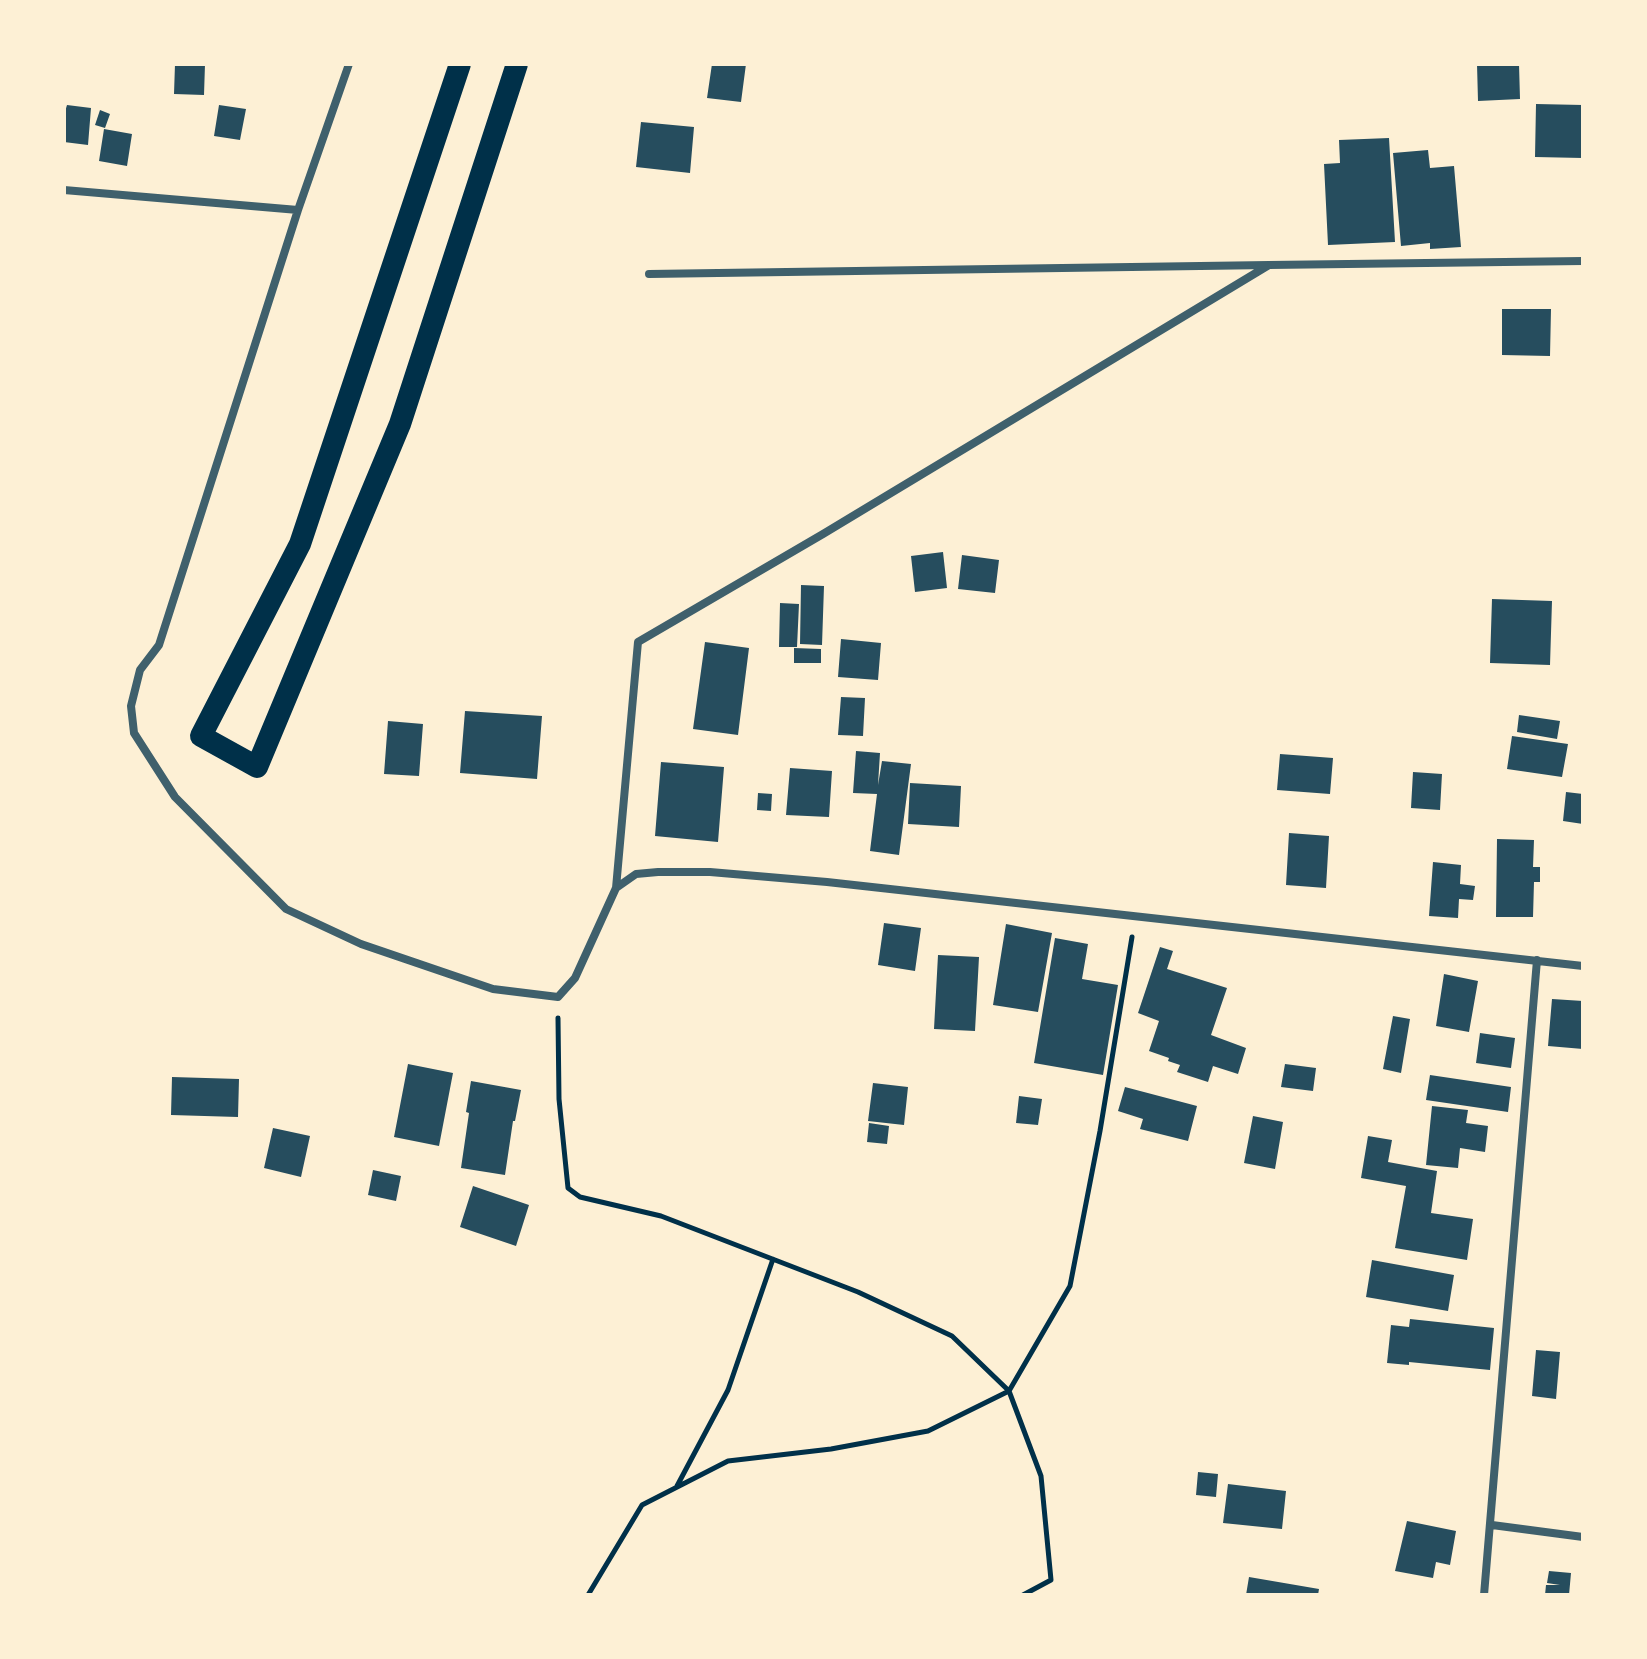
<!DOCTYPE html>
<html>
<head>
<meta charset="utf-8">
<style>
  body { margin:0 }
  #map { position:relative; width:1647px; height:1659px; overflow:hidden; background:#fdf0d5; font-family:"IBM Plex Sans",sans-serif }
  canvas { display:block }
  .frame { position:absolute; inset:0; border:66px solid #fdf0d5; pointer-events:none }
</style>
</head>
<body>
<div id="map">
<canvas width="1647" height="1659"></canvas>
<div class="frame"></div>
</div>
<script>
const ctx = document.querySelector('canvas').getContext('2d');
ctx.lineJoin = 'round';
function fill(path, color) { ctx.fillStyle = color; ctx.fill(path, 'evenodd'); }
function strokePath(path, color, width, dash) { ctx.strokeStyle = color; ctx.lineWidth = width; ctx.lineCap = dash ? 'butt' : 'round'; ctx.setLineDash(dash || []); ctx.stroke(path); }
fill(new Path2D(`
  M175 64H205L204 95 174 94Z
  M712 64H746L741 102 707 98Z
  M1477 64H1519L1520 99 1478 101Z
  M1536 104 1583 105V158L1535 157Z
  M67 105 91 108 88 145 64 142V115Z
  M219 105 246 109 240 140 214 136Z
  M100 110 110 114 105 128 95 125Z
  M641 122 694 127 690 173 636 167Z
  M104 129 132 134 127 166 99 161Z
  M1389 138 1395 242 1328 245 1324 164 1340 163 1339 140Z
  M1428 150 1430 168 1454 166 1461 247 1430 249V243L1401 246 1393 153Z
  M1502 309H1551L1550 356 1502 355Z
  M943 552 947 588 915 592 911 556Z
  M962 555 999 560 995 593 958 589Z
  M801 585 824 586 822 645 800 644Z
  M1492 599 1552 601 1550 665 1490 663Z
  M780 603 799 604 797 647H779Z
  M841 639 881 643 878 680 838 677Z
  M705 642 749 648 738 735 693 729Z
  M794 648 821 649V663H794Z
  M841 697 865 698 863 736 838 735Z
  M465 711 542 716 537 779 460 773Z
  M1519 715 1560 721 1557 739 1517 732Z
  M388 721 423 724 419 776 384 774Z
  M1512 736 1568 744 1562 777 1507 769Z
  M856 751 880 753 878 785 882 761 911 764 899 855 870 851 877 794 853 793Z
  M1280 754 1333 758 1330 794 1277 790Z
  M661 762 724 767 718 842 655 836Z
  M790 768 832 771 829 817 786 815Z
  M1413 772 1442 774 1440 810 1411 808Z
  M910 783 961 786 959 827 908 824Z
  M1566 792 1583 794V824L1563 821Z
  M758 793 772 794 771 811 757 810Z
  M1289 833 1329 836 1326 888 1286 885Z
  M1497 839 1534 840 1533 867H1540V882H1534L1533 917H1496Z
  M1433 862 1461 865 1460 884 1475 886 1473 900 1459 899 1458 918 1429 916Z
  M884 923 921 928 915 971 878 965Z
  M1006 924 1052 933 1038 1012 993 1005Z
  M1055 938 1088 944 1082 979 1118 985 1103 1075 1034 1063Z
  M1160 947 1173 951 1167 969 1227 988 1211 1035 1246 1048 1238 1074 1213 1066 1208 1082 1177 1072 1180 1065 1168 1061 1169 1058 1149 1051 1159 1021 1138 1013Z
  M938 955 979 957 975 1031 934 1029Z
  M1444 974 1478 981 1469 1032 1436 1026Z
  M1552 999 1583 1001V1049L1548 1046Z
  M1393 1016 1410 1019 1401 1073 1383 1069Z
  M1480 1033 1515 1038 1511 1068 1476 1063Z
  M408 1064 453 1073 439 1146 394 1137Z
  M1285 1064 1316 1068 1313 1091 1281 1087Z
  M1430 1075 1511 1087 1508 1112 1426 1100Z
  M172 1077 239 1079 238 1117 171 1115Z
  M471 1081 521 1090 515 1121H513L505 1175 461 1168 469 1113 466 1112Z
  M873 1083 908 1087 904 1125 868 1121Z
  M1125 1087 1197 1106 1188 1141 1140 1129 1143 1119 1118 1111Z
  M1019 1096 1042 1099 1038 1125 1016 1123Z
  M1432 1106 1468 1110 1466 1123 1488 1126 1485 1152 1460 1148 1458 1168 1426 1165Z
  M1253 1116 1283 1122 1275 1169 1244 1163Z
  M869 1123 889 1126 887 1144 867 1142Z
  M273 1128 310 1136 301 1177 264 1168Z
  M1368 1136 1392 1140 1388 1162 1437 1171 1431 1213 1473 1219 1467 1260 1395 1248 1406 1186 1361 1178Z
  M373 1170 401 1176 396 1201 368 1195Z
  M473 1186 529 1205 516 1246 460 1227Z
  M1372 1260 1454 1275 1448 1311 1366 1297Z
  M1410 1319 1494 1328 1490 1370 1409 1362V1365L1387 1363 1391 1325 1409 1327Z
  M1536 1350 1560 1352 1556 1399 1532 1396Z
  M1198 1472 1218 1474 1216 1497 1196 1495Z
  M1228 1484 1286 1491 1282 1529 1223 1523Z
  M1407 1521 1456 1531 1450 1565 1436 1562 1433 1578 1395 1571Z
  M1549 1571 1571 1573 1569 1595H1545L1546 1585H1560L1547 1583Z
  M1249 1577 1319 1589 1318 1595H1246Z`), '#264d5e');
strokePath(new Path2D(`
  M558 1018 559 1099 568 1188 580 1197 661 1216 858 1292 952 1336 1009 1391 1041 1476 1051 1580 1023 1595
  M677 1486 728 1390 773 1259
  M588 1595 642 1505 728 1461 831 1449 928 1431 1009 1391 1070 1286 1100 1131 1132 937`), '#003049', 5);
strokePath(new Path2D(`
  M349 64 298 210 159 645 140 670 131 706 134 733 175 797 286 909 361 944 493 989 558 997 575 978 616 888 638 642 823 534 1269 265 1583 261
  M64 190 298 210
  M649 274 1269 265
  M616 888 636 874 658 872H710L827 882 1583 966
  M1492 1525 1583 1537
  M1484 1595 1537 960`), '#3f606c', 8);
strokePath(new Path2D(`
  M460 64 300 544 201 736 257 767 400 424 517 64`), '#003049', 22);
</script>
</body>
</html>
